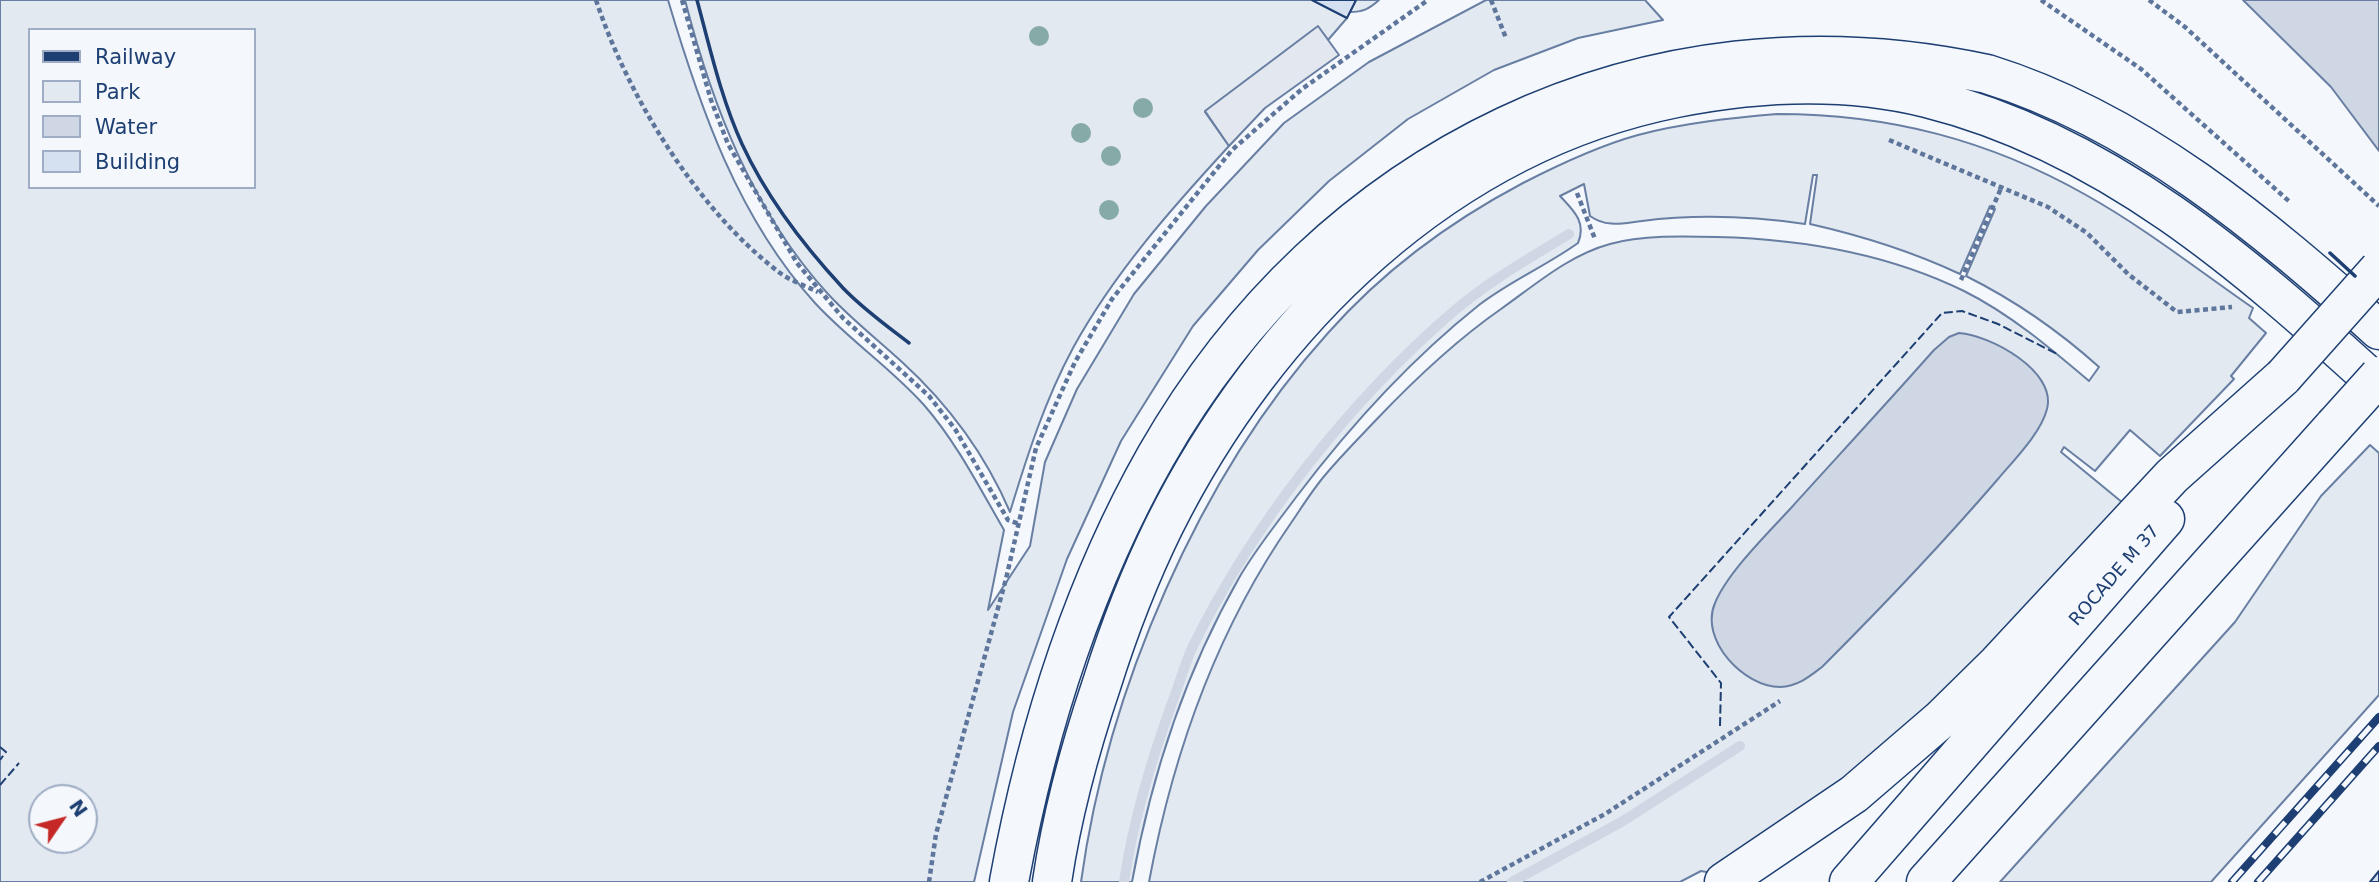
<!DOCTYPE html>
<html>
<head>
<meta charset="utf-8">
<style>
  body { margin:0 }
  #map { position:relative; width:2379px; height:882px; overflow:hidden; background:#f4f7fb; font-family:"DejaVu Sans",sans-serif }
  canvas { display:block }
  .legend { position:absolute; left:28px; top:28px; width:228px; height:161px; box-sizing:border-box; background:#f4f7fb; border:2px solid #9eadc5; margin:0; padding:9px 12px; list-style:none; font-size:21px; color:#1d3f73 }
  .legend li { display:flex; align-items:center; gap:14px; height:35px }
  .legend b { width:35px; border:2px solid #9eadc5 }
  .north { position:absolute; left:28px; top:784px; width:70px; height:70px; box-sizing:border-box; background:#f4f7fb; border:2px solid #9eadc5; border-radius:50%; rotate:55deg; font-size:19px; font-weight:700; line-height:28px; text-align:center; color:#1d3f73 }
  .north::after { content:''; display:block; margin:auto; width:24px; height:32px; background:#c62828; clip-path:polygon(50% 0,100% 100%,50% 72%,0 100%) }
</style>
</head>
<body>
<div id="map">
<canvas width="2379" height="882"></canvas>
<ul class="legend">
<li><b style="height:9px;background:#1d3f73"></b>Railway</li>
<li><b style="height:19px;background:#e3e9f0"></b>Park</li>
<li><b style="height:19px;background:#cfd7e4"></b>Water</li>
<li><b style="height:19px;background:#d5e0f0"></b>Building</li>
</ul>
<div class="north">N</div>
</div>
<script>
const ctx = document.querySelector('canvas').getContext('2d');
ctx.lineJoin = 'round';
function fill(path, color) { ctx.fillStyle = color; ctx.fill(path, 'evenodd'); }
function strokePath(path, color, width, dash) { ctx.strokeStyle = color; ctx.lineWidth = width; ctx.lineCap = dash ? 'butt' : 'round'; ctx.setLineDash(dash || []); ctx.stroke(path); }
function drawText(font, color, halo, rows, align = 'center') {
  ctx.font = font + ' "DejaVu Sans",sans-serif'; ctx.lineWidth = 5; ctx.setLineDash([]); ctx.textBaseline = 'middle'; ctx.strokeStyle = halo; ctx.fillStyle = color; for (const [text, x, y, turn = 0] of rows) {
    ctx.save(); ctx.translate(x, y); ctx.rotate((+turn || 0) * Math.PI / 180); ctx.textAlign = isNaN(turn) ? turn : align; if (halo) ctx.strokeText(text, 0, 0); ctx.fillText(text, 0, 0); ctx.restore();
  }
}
const green = new Path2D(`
  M0 0H668C700 108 738 218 815 303 849 340 891 368 924 405 957 443 979 487 1004 530L988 610 1030 546 1045 462 1077 389 1134 294 1206 206 1284 123 1369 62 1486 0H1645L1663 20 1578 38 1494 70 1408 119 1329 181 1258 250 1193 326 1121 441 1067 559 1013 712 974 882H0ZM30 30H254V187H30ZM42 798H84V840H42Z
  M685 0H1312L1347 18 1328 40 1318 27 1205 112 1229 146C1172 208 1114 273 1073 348 1045 400 1027 456 1010 512 986 456 948 404 902 362 877 339 851 319 828 294 753 212 712 105 685 0Z
  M1356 0H1379C1369 9 1363 12 1350 12Z
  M1777 114C1889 114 1989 140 2086 195 2145 228 2198 270 2253 308L2249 318 2266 333 2231 376 2234 379 2160 456 2130 430 2095 471 2064 447 2061 452 2123 503 1943 696 1733 877 1701 871 1680 882H1149C1173 753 1216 631 1291 523 1302 507 1313 489 1326 474 1342 455 1359 438 1376 420 1415 379 1455 341 1501 309 1535 285 1569 255 1610 244 1641 235 1684 236 1717 237 1802 239 1886 253 1964 291 2010 314 2050 348 2089 381L2099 367C2059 331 2014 300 1966 276L1995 209 1990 206 1960 274C1911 251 1863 236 1810 224L1817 175H1813L1805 224C1750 216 1697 214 1642 221 1623 223 1607 228 1590 216L1584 184 1560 196C1573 210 1587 222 1578 243 1546 266 1510 281 1479 305 1410 360 1350 426 1297 496 1277 523 1255 550 1239 578 1186 671 1151 777 1132 882H1081C1107 692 1198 477 1328 333 1382 272 1451 221 1523 183 1560 164 1598 146 1638 135 1683 123 1731 118 1777 114Z
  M2370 445 2379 453V695L2211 882H2000L2235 622 2321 496Z`);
fill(green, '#e3e9f0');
strokePath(green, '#687fa3', 2);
const parking = new Path2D(`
  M1318 26 1339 55 1265 108 1229 146 1205 111Z`);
fill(parking, '#e3e8f0');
strokePath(parking, '#687fa3', 2);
const water = new Path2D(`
  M2243 0H2379V151L2331 87Z
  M1959 333C1990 335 2057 371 2047 409 2041 433 2014 460 1998 479 1942 544 1883 606 1822 667 1809 677 1798 686 1780 687 1744 687 1699 640 1715 603 1728 572 1768 533 1791 508 1839 455 1887 403 1934 350L1949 337Z`);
fill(water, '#cfd7e4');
strokePath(water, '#687fa3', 2);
strokePath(new Path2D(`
  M1124 882C1133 820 1151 761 1172 703 1179 685 1184 666 1192 648 1253 524 1349 401 1454 311 1489 281 1530 258 1569 234
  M1512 882 1623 821 1740 746`), '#cfd7e4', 10);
const building = new Path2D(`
  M1312 0H1356L1347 18Z
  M2379 871V882H2370Z`);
fill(building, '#d5e0f0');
strokePath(building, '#1d3f73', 2);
const trunk = new Path2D(`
  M1009 882C1036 734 1081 588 1156 456 1325 159 1643 0 1987 74 2138 121 2263 226 2379 330
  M1052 882C1062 814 1080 748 1102 683 1119 629 1139 577 1164 526 1266 321 1446 144 1676 98 1757 82 1846 78 1927 98 2107 143 2245 264 2379 386
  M1724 882 1854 794 1940 720 1998 663 2172 476 2283 377
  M1849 882 2165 519
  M1926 882 2334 426`);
strokePath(trunk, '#1d3f73', 41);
strokePath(new Path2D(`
  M596 0C628 97 698 211 780 273 791 281 806 286 818 292
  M682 0 711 100 728 144 797 263 843 318 929 396 955 429 1008 520 1019 524
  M1491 0 1506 38
  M2041 0 2141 69 2291 203
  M2149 0 2185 27 2379 206
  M1889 140 2048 207 2087 233 2128 274 2177 312 2232 307
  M1577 193 1595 239
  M1961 280 2002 186
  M929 882 936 834 1006 579 1036 448 1075 362 1112 299 1232 150 1302 89 1428 0
  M1480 882 1605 814 1780 701`), '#5e769c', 4.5, [5, 3.5]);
strokePath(trunk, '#f4f7fb', 38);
const rail = new Path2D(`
  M2232 882 2379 717
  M2258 882 2379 746`);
strokePath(rail, '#1d3f73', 8);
strokePath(rail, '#f4f7fb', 5, [16]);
const trunkBridge = new Path2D(`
  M2283 377 2379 269
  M2334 426 2379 376`);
strokePath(trunkBridge, '#1d3f73', 41, []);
strokePath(trunkBridge, '#f4f7fb', 38);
strokePath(new Path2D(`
  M1720 726 1721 683 1669 617 1942 313 1962 311 1998 324 2057 354
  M0 747 6 752 0 760
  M0 785 19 763`), '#1d3f73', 2, [9, 3.5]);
strokePath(new Path2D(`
  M697 0C710 48 721 98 742 144 766 196 804 246 843 288 863 309 887 326 909 343
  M2330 253 2355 276`), '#1d3f73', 3.5);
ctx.fillStyle = '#86aba6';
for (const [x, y] of [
  [1039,36],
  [1143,108],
  [1081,133],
  [1111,156],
  [1109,210]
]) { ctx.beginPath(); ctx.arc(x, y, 10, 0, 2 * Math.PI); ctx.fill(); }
drawText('18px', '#1d3f73', '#f4f7fb', [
  ["ROCADE M 37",2115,576,-49]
]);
</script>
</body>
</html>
